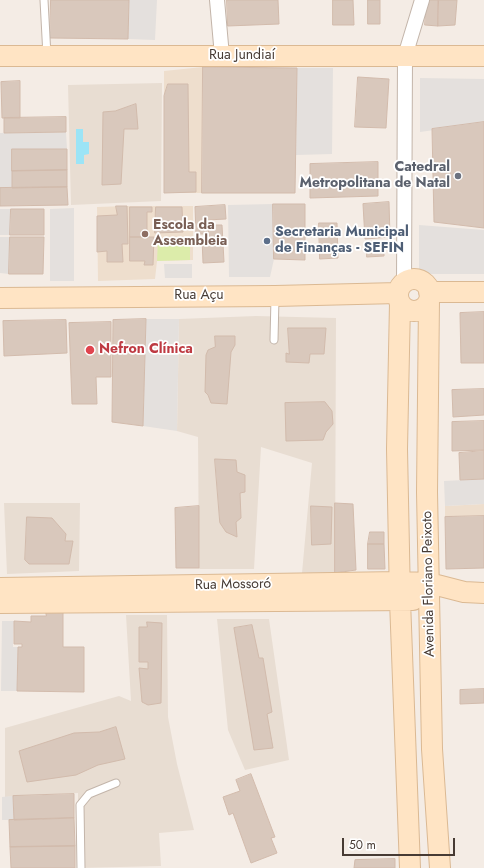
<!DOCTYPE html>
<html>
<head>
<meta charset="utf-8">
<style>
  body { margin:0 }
  #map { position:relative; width:484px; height:868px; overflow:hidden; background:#f4ece5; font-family:Jost,sans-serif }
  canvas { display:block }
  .scale { position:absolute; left:342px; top:838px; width:113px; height:18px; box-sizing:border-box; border:2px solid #473b34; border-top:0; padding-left:5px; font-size:12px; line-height:14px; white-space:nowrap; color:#473b34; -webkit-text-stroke:3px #fff; paint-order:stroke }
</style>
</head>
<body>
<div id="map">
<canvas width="484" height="868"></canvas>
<div class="scale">50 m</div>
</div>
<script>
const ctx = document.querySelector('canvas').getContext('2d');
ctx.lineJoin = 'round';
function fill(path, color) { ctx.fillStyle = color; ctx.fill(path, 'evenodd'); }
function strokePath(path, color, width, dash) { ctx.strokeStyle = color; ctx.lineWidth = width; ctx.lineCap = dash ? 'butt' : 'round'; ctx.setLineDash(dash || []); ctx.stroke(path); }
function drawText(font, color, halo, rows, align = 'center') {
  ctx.font = font + ' Jost,sans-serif'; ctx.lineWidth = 3.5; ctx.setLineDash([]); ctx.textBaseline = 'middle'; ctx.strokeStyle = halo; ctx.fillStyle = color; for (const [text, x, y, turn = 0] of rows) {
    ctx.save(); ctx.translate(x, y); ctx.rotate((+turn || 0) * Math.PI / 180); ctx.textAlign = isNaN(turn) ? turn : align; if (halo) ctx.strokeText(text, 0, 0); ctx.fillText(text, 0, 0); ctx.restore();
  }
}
fill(new Path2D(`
  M162 83 161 201 71 205 68 85Z
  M256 316 336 318 335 573H302L312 463 261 447 254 569H199L198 437 177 431 179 319Z
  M4 503H80L79 571 7 574Z
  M126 615H167L168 717 177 764 194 830 159 833 161 866 78 868V793L5 797V728L119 696 131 701Z
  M217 619H269L289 760 245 770 228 730Z`), '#e8ddd2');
fill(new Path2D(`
  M203 67 202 193H164V71Z
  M127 206H193V260L157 261 155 279 98 281 97 207Z
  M484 504V516L445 517V506Z`), '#eedecd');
fill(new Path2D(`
  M190 238V260L157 261 158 240Z`), '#dcecaa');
fill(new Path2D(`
  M129 0H157L155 40 128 39Z
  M297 68H333L332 154 296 155Z
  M420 78 484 79V123L420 132Z
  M66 132 67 149H12V188H0V133Z
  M273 204 274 259 270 277H229L228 205Z
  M74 208V281H50V209Z
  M0 209H11L10 235H0Z
  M419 225 484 230V274H419Z
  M0 237H10L9 274 0 273Z
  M164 264H192V278H165Z
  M146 319H179L177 431 143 426Z
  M484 479V504L445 506 444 481Z
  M2 621H14L13 647H18L17 691H1Z
  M13 796 14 820H2V797Z`), '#e4e0dd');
fill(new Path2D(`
  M76 129H83V142H89V154L84 155V164H76Z`), '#9ce4f6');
const building = new Path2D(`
  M51 0H129L128 39 50 38Z
  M227 0H278L279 24 228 26Z
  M333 0H353L354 25H333Z
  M368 0H380V24H368Z
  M427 0H438V26L425 25Z
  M439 0H457L455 25 438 26Z
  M203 67 297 68 295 193H202Z
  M358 77 389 79 386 128 355 127Z
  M20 81V118H2L1 82Z
  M168 84H188L189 172H196V192L164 193V96Z
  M136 104 138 129H124L121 184 102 185 103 112 115 111Z
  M66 117V132L4 133V118Z
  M484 122V228L434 222 432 129Z
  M12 149H67V170L12 171Z
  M378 162V196L310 198V164Z
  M67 170V187L12 188V171Z
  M67 187 68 205 0 206V188Z
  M389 202 390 237 365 239 363 204Z
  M273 204H305V260L274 259Z
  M225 205 226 219 207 220V234H196L195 207Z
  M116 206H127L128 244H122L123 262H107V251L97 252V216L117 215Z
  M130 207H152V212H147V237H130Z
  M156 207H182L183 232 155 233Z
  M11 209H44V235H10Z
  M319 223H337L338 258 320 259Z
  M208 225H222L224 262 203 263 202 238H209Z
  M10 237H44L43 274H9Z
  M130 237H154L153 265H144L145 261H130Z
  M367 242H384V256L367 257Z
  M484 312V363H461L460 313Z
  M146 319 143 426 112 422 113 320Z
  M66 320 67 353 4 356 3 321Z
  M111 322V377H96L97 404H72L69 323Z
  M288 328H326L324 354H310L309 363 286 362V353L289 354Z
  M215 336H235V345L231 352 227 404 211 403 208 395 205 392 206 355 208 350 215 347Z
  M484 389V415L453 417 452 390Z
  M325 402 332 411 333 424 326 432 323 440 286 441 285 403Z
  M484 421V450L452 451V422Z
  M484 451V479L460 480 459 453Z
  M215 459 236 460 237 472 245 475V492L240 493 241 518 236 522 237 537 226 532 220 523Z
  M335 503 353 504 356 570 335 573Z
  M199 506V568H176L175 508Z
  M311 506 332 507 331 544 312 545Z
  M484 516V568L446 569 445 517Z
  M27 517 52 518 66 534 65 541H73L69 564H29L25 560Z
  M370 532H384V544H368Z
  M368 544H384L385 569H368Z
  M46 612H63V647H84V692L17 691 18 647H22V644H14V621L31 622V616H46Z
  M147 622 162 623 161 703 148 705 142 702 139 668 148 669V662H139V627H147Z
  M252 625 259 658H263L272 712 267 714 273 748 254 750 234 628Z
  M484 689V703L460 704V690Z
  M116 727 125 759 98 765 76 775 27 782 19 751 74 733 99 732Z
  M251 774 275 837 271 838 277 853 251 863 233 813 229 815 223 797 240 791 236 780Z
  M74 794V818L14 820 13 796Z
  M74 818 75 846 10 847 9 820Z
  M75 846V868H11L10 847Z
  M395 859V868H354L355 860Z`);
fill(building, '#d9c8bc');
strokePath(building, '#d2bbac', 1);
const lane = new Path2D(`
  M44 0 47 56
  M274 340 275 298
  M81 868 80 805 89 794 116 783`);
const street = new Path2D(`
  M217 0 222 56
  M404 284 405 56 422 0`);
const secondary = new Path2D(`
  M0 56H484
  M398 295a16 16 0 1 1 32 0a16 16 0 1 1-32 0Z
  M429 292H484
  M0 298 275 296 398 293
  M429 300 427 492 432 749 440 868
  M400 303 397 449 400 600 410 868
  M0 588 400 582 429 583 464 592 484 593
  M0 603 413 600`);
strokePath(lane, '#c3b5aa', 9);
strokePath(street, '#c3b5aa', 16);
strokePath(secondary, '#dbb993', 22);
strokePath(lane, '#fff', 7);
strokePath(street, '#fff', 14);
strokePath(secondary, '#ffe4c4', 20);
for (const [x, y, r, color] of [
  [458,176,4,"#6b7280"],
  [145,234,4,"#8d6e63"],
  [267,241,4,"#5c6f8a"],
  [90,350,5,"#e0444e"]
]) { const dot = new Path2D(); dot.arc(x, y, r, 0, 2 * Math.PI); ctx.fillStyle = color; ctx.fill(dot); strokePath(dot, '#fff', 1.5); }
drawText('14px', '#473b34', '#fff', [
  ["Rua Jundiaí",242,56],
  ["Rua Açu",199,296],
  ["Avenida Floriano Peixoto",429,584,-91],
  ["Rua Mossoró",233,585,-1]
]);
drawText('bold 14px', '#5b616d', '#fff', [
  ["Catedral",450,168],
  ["Metropolitana de Natal",450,184]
], 'right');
drawText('bold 14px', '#785e54', '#fff', [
  ["Escola da",153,226],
  ["Assembleia",153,242]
], 'left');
drawText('bold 14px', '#4e5e75', '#fff', [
  ["Secretaria Municipal",275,233],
  ["de Finanças - SEFIN",275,249]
], 'left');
drawText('bold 14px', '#be3a42', '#fff', [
  ["Nefron Clínica",99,350]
], 'left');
</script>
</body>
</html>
